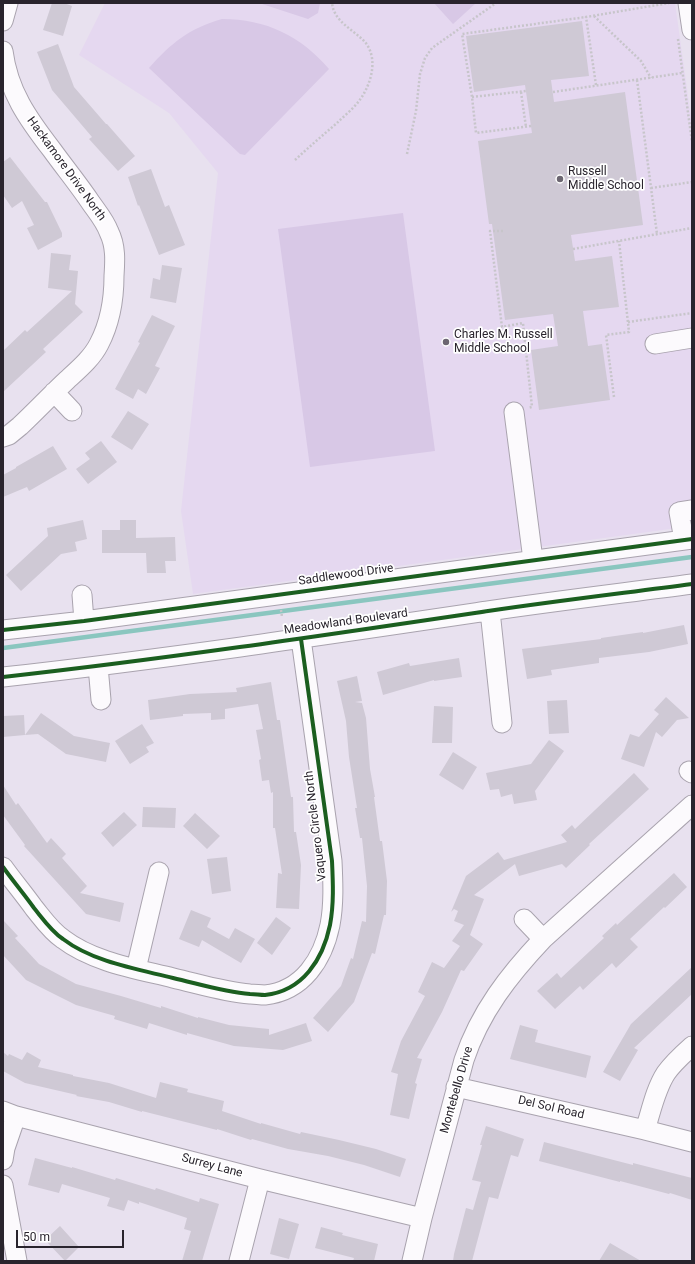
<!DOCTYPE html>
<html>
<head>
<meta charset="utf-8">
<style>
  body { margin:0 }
  #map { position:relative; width:695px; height:1264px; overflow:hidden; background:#e8e1ef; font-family:Roboto,sans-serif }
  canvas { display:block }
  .frame { position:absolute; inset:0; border:4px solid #29242d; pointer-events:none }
  .scale { position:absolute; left:16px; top:1230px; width:108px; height:18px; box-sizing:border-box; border:2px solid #29242d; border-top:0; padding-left:5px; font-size:12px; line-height:14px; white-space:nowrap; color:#29242d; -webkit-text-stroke:3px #fff; paint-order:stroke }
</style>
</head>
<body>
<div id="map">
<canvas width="695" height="1264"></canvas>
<div class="frame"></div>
<div class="scale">50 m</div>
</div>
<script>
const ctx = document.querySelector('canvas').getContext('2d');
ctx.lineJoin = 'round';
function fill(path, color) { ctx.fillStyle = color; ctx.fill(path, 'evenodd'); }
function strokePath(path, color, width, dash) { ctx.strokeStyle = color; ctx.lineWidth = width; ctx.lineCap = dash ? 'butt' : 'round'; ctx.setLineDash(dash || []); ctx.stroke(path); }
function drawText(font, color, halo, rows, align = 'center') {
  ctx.font = font + ' Roboto,sans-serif'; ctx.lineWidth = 3.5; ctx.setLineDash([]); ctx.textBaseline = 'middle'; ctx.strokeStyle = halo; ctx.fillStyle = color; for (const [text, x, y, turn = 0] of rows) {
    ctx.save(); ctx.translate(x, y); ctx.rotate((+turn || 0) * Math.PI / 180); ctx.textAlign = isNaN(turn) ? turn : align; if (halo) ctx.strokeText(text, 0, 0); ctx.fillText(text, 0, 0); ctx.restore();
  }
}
fill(new Path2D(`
  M105 3H675L692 124V526L193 594 181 511 218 173 169 113 79 55Z`), '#e5d8f0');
fill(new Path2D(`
  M259 3H320L318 13 308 19Z
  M434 3H476L453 24Z
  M222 19C266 19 301 36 329 69L245 155 240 154 149 68C171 43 190 28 222 19Z
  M403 213 435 451 310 467 278 229Z`), '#d8c8e6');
strokePath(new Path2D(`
  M3 648 692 557`), '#8ac6bf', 4.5);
fill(new Path2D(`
  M52 3H64L72 6 63 36 43 30Z
  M582 21 589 76 551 80 554 102 625 92 643 225 571 235 575 261 612 256 619 307 583 311 588 346 602 344 610 400 539 410 531 350 558 346 553 314 505 320 492 224H489L478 141 532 133 525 85 474 92 466 36Z
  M58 44 74 87 106 124H107L135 156 118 171 89 139 92 137 52 90 37 52Z
  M10 157 45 202H47L62 233V237L38 250 27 228 34 225 22 201 12 208 3 195V162Z
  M151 169 165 207 169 205 185 245 159 255 139 205 138 206 128 177Z
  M51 253 71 255 69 270 78 271 75 304 83 312 43 349 46 352 3 392V351L25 330 27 332 72 291 48 288Z
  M162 265 182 268 176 303 150 298 153 278 160 280Z
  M152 315 175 326 155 366 160 368 146 394 138 389 133 399 115 389 140 343 138 342Z
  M128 411 149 424 132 450 111 437Z
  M101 441 117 462 88 484 76 469 90 459 85 453Z
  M53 446 67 469 29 491 27 487 3 497V475L16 468V467Z
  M83 520 87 539 75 542 77 551 61 554 21 591 6 575 48 536 47 528Z
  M120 520H136V538L175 537 176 561H165L166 573H147L146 553H102V530H120Z
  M684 625 688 644 649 652 599 658V663L551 670 552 675 527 679 522 649 601 639V638L643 632V633Z
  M459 658 462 677 434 681V680L383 695 377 672 409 663 410 666Z
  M357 676 362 701 355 702 362 703 366 718 370 769 375 797H374L380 841H382L387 881 386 915H384L375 954 372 953 354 1002 328 1032 313 1018 341 986 351 958 353 959 362 921 366 922 367 886 362 838H360L355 808H357L349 757 346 721 337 681Z
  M271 682 277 720H280L291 797H293L294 832H296L301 865 299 909 276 908 278 873 282 874 275 828H273V792L271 793 269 780 262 781 259 760 261 759 256 730 263 729 258 704 225 709V719L211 720V713L183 714V716L150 720 148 700 190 694 237 692 236 688Z
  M666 697 689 718 677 720 662 737 656 732 644 767 621 759 630 734 639 737 659 714 654 710Z
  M567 700 569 733 549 734 547 701Z
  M434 706 453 707 452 743H432Z
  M41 713 74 736 110 743 106 762 66 754 38 734 25 735Z
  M24 715 25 735 3 737V716Z
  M142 724 154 743 146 747 149 752 130 764 115 741Z
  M549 740 564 751 535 791 537 800 514 804 512 794 501 797 499 789 490 790 486 773 531 764Z
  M453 752 477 767 463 790 439 775Z
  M634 773 649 789 589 844 590 845 566 868 562 864 519 876 515 864 474 895 484 899 470 935 483 944 464 971 461 970 442 1012 417 1058 422 1059 415 1083 417 1084 409 1119 390 1115 398 1074 391 1072 401 1041 425 996 418 992 432 962 444 968 460 946 452 941 464 925 454 921 458 911 454 909 451 912 466 876 498 852 504 860 567 842 561 835 572 825 575 829Z
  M3 785 16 805 18 803 47 843 51 838 66 854 62 858 87 886 80 893 124 903 120 922 86 914 24 846 25 845 3 815Z
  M143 807 176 808 175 828 142 827Z
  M124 812 137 825 113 847 101 833Z
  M195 813 220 836 207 849 183 826Z
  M227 857 231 891 212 894 207 859Z
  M674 873 687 887 665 908 664 907 630 939 638 947 616 968 612 963 583 990 580 986 555 1009 537 991 557 973 561 978 604 938 602 936 616 923 617 925Z
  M191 910 211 918 207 927 229 939 235 928 255 939 241 963 202 940 199 947 179 939Z
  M276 917 291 928 272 955 257 943Z
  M3 920 18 936 15 938 39 964 76 984 121 996 161 1008V1006L198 1018V1017L229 1025 269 1029V1035L306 1023 312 1041 283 1050 234 1046 187 1033V1035L149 1023 147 1029 114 1019 115 1016 76 1005 26 980 3 955Z
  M692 967V994L634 1048 638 1050 620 1081 603 1072 631 1024Z
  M520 1025 538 1030 535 1042 591 1056 586 1078 510 1059Z
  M3 1052 8 1056 9 1054 22 1060 27 1052 41 1060 38 1067 73 1075V1076L109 1083 156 1098 160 1082 188 1089 187 1092 224 1101 222 1111 261 1124V1123L300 1134 301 1132 339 1140 376 1149 406 1159 400 1177 364 1165 328 1156 288 1149 252 1139 251 1140 217 1129V1130L142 1111V1112L109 1102 76 1096 77 1095 25 1083 3 1071Z
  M486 1126 524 1139 518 1157 511 1155 498 1199 489 1197 472 1261H453L454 1254 466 1208 473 1210 481 1182 472 1180 482 1145H480Z
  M544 1142 633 1165V1163L692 1178V1200L670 1193 669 1194 620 1181V1182L539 1161Z
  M35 1158 72 1168V1167L115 1180 116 1178 155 1190 156 1188 199 1202 200 1198 219 1204 202 1261H182L191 1231 184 1229 187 1218 139 1202V1204L128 1200 124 1211 107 1206 110 1198 62 1184 59 1193 28 1185Z
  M279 1218 299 1224 289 1259 270 1254Z
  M60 1226 79 1247 65 1261 45 1240Z
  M321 1227 343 1233 342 1235 378 1244 374 1261H353L354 1258 315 1248Z
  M610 1243 641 1261H599Z`), '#cfc9d5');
const minor = new Path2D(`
  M688 3 692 30
  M3 21 8 3
  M3 51C8 91 28 119 52 150 65 168 79 185 91 203 98 213 105 221 109 232 116 246 115 261 114 276 114 299 110 323 99 344 92 358 79 369 67 380 51 395 36 411 20 426L9 435 3 437
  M655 344 692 338
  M54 392 72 411
  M514 412 533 560
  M684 540 679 512 692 510
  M82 595 84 621
  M490 611 502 723
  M3 630 84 621 692 539
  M98 666 101 700
  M3 677C165 659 326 635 488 611 556 601 624 593 692 584
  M689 771 692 773
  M3 867C13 881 24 894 34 908 43 919 51 931 63 939 93 962 137 969 173 978 199 984 224 992 250 994 255 994 260 995 265 995 303 991 323 959 330 925 334 904 333 882 332 861L301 639
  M524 919 543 939
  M136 969 159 872
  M456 1087 645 1130 692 1142
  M3 1111 16 1116 260 1179 422 1218
  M645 1130C651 1112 655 1090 666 1073 673 1063 683 1054 692 1046
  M3 1160 5 1148 16 1116
  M3 1185 17 1261
  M239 1261 260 1179
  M412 1261 422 1218 464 1060C480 1012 509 975 543 939L692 805`);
strokePath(minor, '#a9a3ae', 21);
strokePath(new Path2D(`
  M594 16 641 61 651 78
  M678 39 692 142
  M637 80 657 234
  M596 85 586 17 669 3
  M521 92 526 127
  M553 92 682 73
  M472 97 526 91
  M531 126 476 133 472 97 462 34 586 17
  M407 154 416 111 420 74 425 58 432 48 496 3
  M295 160C309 147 323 135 337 123 344 116 353 109 359 101 371 85 379 59 365 42 353 29 334 22 332 3
  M651 188 692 182
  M503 231H490L502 327 523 323 532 407 528 408
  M573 249 692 228
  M628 322 692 313
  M614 397 606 335 629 332 619 241
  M281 610 282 617`), '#c7c5ca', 2.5, [2, 2]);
strokePath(minor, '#fcfafd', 19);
strokePath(new Path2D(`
  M3 630 84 621 692 539
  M3 677C165 659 326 635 488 611 556 601 624 593 692 584
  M3 867C13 881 24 894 34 908 43 919 51 931 63 939 93 962 137 969 173 978 199 984 224 992 250 994 255 994 260 995 265 995 303 991 323 959 330 925 334 904 333 882 332 861L301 639`), '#1b5e20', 4);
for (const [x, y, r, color] of [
  [560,179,4,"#6c6671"],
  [446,342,4,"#6c6671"]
]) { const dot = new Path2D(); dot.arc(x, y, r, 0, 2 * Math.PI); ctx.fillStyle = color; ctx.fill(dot); strokePath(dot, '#fff', 1.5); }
drawText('12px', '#29242d', '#fff', [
  ["Hackamore Drive North",66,169,54],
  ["Saddlewood Drive",346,575,-8],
  ["Meadowland Boulevard",346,622,-8],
  ["Vaquero Circle North",316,826,-97],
  ["Montebello Drive",457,1090,-74],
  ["Del Sol Road",551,1108,13],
  ["Surrey Lane",212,1166,15]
]);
drawText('12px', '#29242d', '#fff', [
  ["Russell",568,172],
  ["Middle School",568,186],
  ["Charles M. Russell",454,335],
  ["Middle School",454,349]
], 'left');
</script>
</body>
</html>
